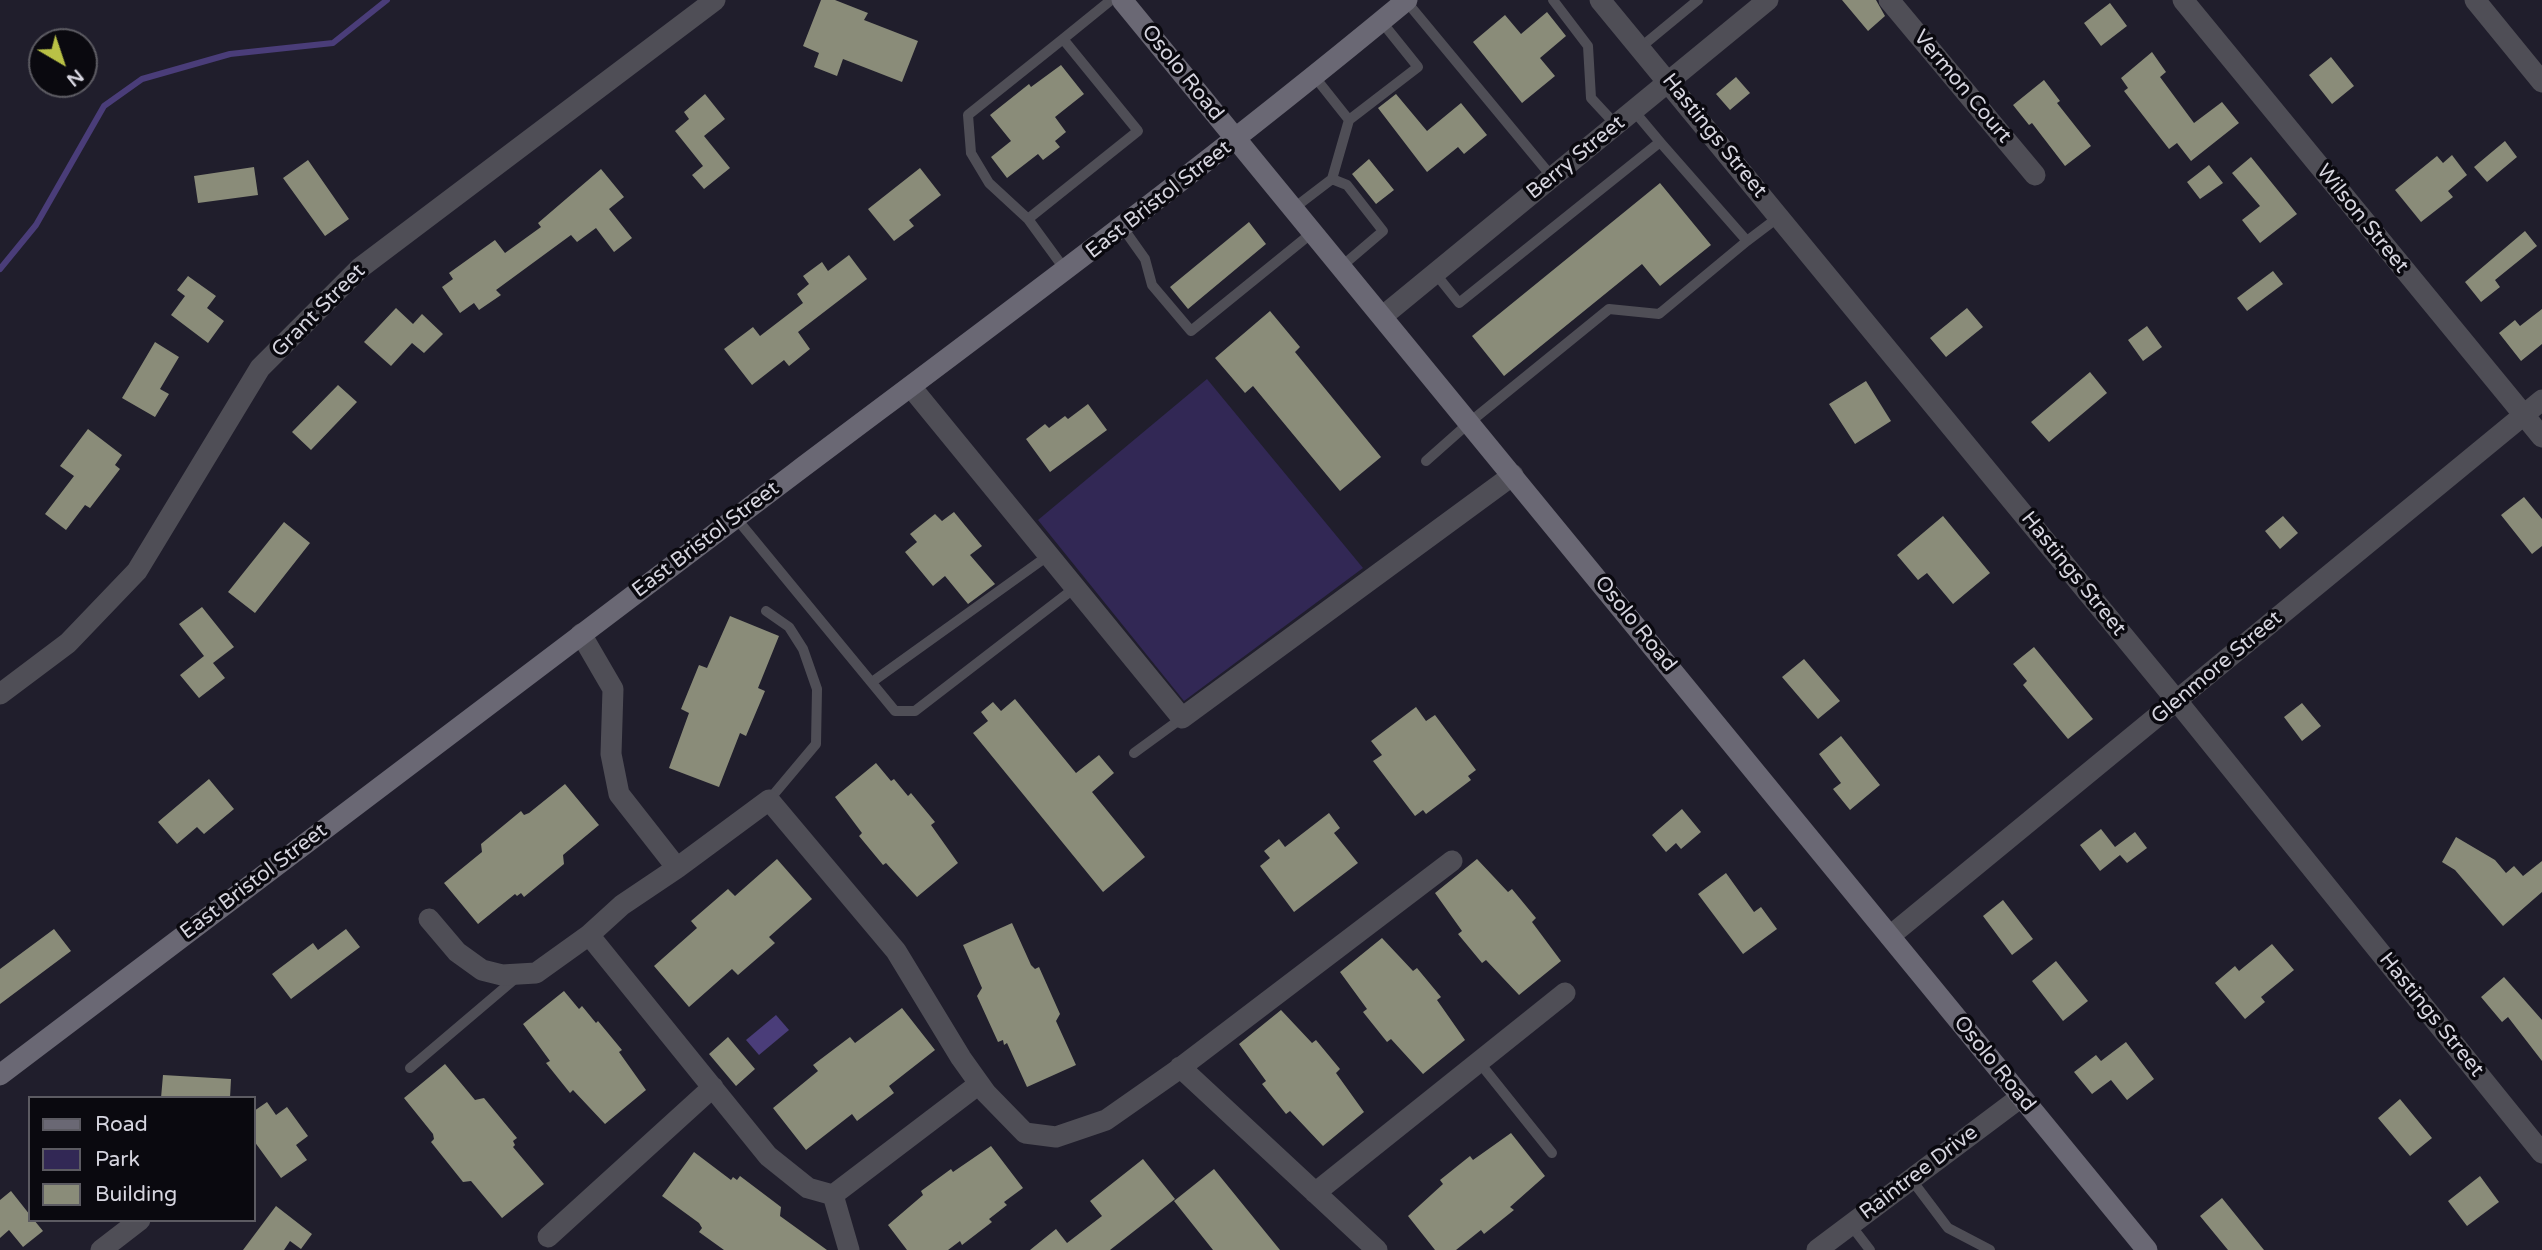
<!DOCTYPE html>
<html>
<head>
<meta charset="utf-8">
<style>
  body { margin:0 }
  #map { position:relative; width:2542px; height:1250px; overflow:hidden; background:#201e2c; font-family:"Varela Round",sans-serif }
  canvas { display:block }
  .legend { position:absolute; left:28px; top:1096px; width:228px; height:126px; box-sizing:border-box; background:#0a090f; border:2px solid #5c5b62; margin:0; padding:9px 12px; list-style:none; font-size:21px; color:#d6d5df }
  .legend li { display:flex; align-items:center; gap:14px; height:35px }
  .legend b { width:35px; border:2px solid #5c5b62 }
  .north { position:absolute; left:28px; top:28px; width:70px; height:70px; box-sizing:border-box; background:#0a090f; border:2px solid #5c5b62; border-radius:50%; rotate:141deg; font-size:19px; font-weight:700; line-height:28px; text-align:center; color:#d6d5df }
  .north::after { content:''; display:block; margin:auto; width:24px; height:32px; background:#b9c146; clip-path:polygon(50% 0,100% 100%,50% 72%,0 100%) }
</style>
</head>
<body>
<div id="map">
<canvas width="2542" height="1250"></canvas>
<ul class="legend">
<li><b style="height:9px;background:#6a6874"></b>Road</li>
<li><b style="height:19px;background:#322855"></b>Park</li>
<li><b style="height:19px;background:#8a8c79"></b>Building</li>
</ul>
<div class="north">N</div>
</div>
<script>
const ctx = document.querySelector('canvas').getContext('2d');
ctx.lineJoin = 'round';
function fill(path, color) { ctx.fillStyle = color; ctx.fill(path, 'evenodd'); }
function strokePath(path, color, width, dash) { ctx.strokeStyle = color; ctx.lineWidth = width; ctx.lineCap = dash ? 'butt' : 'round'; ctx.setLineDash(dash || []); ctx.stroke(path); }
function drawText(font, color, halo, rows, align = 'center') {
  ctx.font = font + ' "Varela Round",sans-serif'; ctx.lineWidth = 7; ctx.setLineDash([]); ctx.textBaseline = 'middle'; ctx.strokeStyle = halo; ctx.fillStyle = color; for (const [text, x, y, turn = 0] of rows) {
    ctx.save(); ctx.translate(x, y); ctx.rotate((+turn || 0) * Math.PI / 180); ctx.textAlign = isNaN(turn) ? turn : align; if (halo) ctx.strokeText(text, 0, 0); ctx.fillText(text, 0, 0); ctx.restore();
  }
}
fill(new Path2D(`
  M1207 379 1363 568 1184 701 1038 520Z`), '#322855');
fill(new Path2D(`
  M776 1015 789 1030 759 1055 746 1040Z`), '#4a3d79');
strokePath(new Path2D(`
  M0 269 36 225 104 106 142 79 230 54 333 43 387 0`), '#4a3d79', 6);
fill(new Path2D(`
  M821 0H835L868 13 864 20 918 41 902 82 843 59 837 76 814 67 819 53 803 46Z
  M1842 0H1876L1885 16 1868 31Z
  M2110 3 2127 26 2101 46 2084 23Z
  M1547 12 1566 36 1540 58 1555 76 1522 103 1473 42 1505 15 1521 34Z
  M2152 52 2166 72 2160 77 2194 123 2222 102 2239 123 2191 161 2177 143 2169 149 2124 91 2128 88 2121 78Z
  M2331 57 2354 86 2332 104 2309 75Z
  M1061 65 1084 94 1055 117 1066 132 1055 141 1060 147 1043 160 1038 154 1007 178 991 157 1011 141 990 115 1029 84 1031 87Z
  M1736 77 1750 93 1730 110 1716 94Z
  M2044 80 2060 101 2057 103 2091 146 2065 166 2032 123 2029 125 2013 105Z
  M705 94 725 119 704 136 730 168 704 189 692 175 703 166 675 131 689 119 684 112Z
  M1396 94 1427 131 1461 103 1487 135 1464 154 1458 147 1427 172 1378 108Z
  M2505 141 2517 157 2487 182 2474 167Z
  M2452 155 2467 175 2448 191 2453 197 2421 222 2395 190 2437 156 2443 163Z
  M2251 157 2297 214 2260 243 2242 220 2260 206 2232 173Z
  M1369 159 1394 190 1376 204 1352 174Z
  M308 160 349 219 325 236 283 178Z
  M2209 165 2223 183 2200 199 2187 182Z
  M254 167 258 195 198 203 194 176Z
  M920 168 941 195 909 220 914 226 894 241 868 209Z
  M601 169 624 197 609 209 632 238 614 252 596 228 577 242 571 235 496 290 501 295 479 310 474 303 460 313 442 287 453 279 449 273 495 240 505 253 541 227 538 223Z
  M1660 183 1711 245 1660 286 1642 264 1504 376 1472 336Z
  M1249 222 1266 244 1188 309 1170 287Z
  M2525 231 2537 246 2495 280 2500 287 2481 302 2465 282Z
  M849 255 867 279 798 332 810 349 789 366 784 360 752 385 724 349 753 327 760 336 803 303 797 294 809 284 803 276 822 262 828 271Z
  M2273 271 2283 284 2247 311 2237 298Z
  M188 276 216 296 207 308 224 321 208 343 171 315 185 296 177 290Z
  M396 308 413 324 422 314 443 334 424 353 412 343 391 366 364 342Z
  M1967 308 1983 327 1946 357 1930 338Z
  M2542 309V344L2521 361 2499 333 2515 320 2520 326Z
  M1270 311 1300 347 1295 352 1381 457 1340 491 1253 386 1245 393 1215 358Z
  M2147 326 2162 347 2143 361 2128 340Z
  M155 342 179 357 160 389 169 394 155 417 122 398Z
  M2090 372 2107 393 2049 442 2031 422Z
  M1866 381 1891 421 1855 444 1829 404Z
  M338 385 357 402 311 450 292 432Z
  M1088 404 1107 430 1050 472 1026 439 1045 424 1049 428 1065 416 1068 419Z
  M88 429 122 455 115 465 120 469 90 508 85 505 66 530 45 514 74 476 60 466Z
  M2524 497 2542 519V546L2532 554 2501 515Z
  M954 512 982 546 970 555 995 584 968 604 945 576 933 586 905 552 917 542 910 534 935 514 942 521Z
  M1943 516 1990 573 1953 604 1927 573 1918 580 1897 555Z
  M2283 516 2298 533 2280 549 2265 531Z
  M284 522 310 543 255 613 228 592Z
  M202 607 234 647 213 663 225 678 199 698 180 675 204 656 179 624Z
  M730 616 779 636 758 688 765 691 746 736 740 733 719 787 669 768 689 713 681 709 699 665 707 668Z
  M2034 647 2093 719 2068 739 2023 685 2027 681 2013 664Z
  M1804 659 1840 701 1818 719 1782 677Z
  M1015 699 1076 773 1099 755 1114 773 1092 792 1145 857 1103 892 973 733 988 721 981 712 993 702 1001 711Z
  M2302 703 2321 726 2302 741 2284 717Z
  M1416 707 1426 721 1435 715 1476 770 1468 776 1471 780 1426 814 1423 810 1415 816 1373 761 1382 755 1371 741Z
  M1841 736 1880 785 1850 810 1833 789 1841 783 1819 754Z
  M876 763 891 781 894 779 908 796 911 793 935 822 931 825 958 863 917 897 886 863 883 865 859 836 862 833 835 797Z
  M209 779 234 809 204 834 197 827 177 844 158 822Z
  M565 784 599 825 563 855 564 864 524 897 521 893 517 896 515 894 478 924 444 883 482 852 481 844 521 811 524 815 529 813Z
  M1682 809 1701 832 1681 849 1676 843 1666 852 1652 835Z
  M1329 813 1340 828 1334 833 1358 863 1294 912 1260 866 1270 858 1264 851 1279 839 1285 847Z
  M2101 829 2115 847 2135 832 2147 848 2127 863 2120 855 2100 871 2080 845Z
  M2456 837 2495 860 2506 873 2514 866 2523 876 2542 861V892L2503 926 2455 870 2442 862Z
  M777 859 812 899 769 937 775 943 738 975 732 969 689 1007 654 966 697 928 691 921 728 889 735 896Z
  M1477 859 1508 892 1512 889 1536 918 1532 922 1561 961 1519 995 1486 960 1482 963 1458 934 1462 931 1435 893Z
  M1726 873 1754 912 1761 907 1777 929 1743 954 1698 894Z
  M2003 900 2033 939 2012 955 1983 916Z
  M1012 923 1031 965 1035 969 1039 967 1060 1014 1056 1021 1076 1065 1027 1087 1007 1043 1004 1045 1003 1040 998 1042 977 996 982 988 963 945Z
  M54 929 71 951 0 1004V969Z
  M346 929 360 947 291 999 272 974 313 943 318 950Z
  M1382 938 1413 971 1417 968 1441 997 1437 1000 1465 1040 1423 1074 1391 1039 1387 1042 1363 1012 1367 1009 1340 972Z
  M2272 944 2294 970 2261 997 2265 1002 2245 1019 2215 983 2235 966 2239 971Z
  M2056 961 2088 1001 2063 1021 2032 981Z
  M2504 977 2542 1020V1061L2508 1017 2502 1022 2481 997Z
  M564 991 579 1009 582 1006 596 1023 598 1021 622 1050 619 1052 646 1090 605 1124 573 1090 570 1093 546 1063 550 1061 523 1024Z
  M902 1008 935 1050 889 1086 894 1093 857 1121 852 1114 806 1150 773 1108 818 1071 813 1065 850 1037 855 1043Z
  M1281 1010 1312 1043 1316 1040 1340 1069 1336 1073 1364 1112 1323 1146 1290 1111 1286 1114 1262 1084 1266 1081 1239 1044Z
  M728 1037 755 1069 736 1086 709 1054Z
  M2126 1042 2154 1079 2127 1100 2111 1080 2092 1094 2074 1072 2096 1055 2101 1061Z
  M445 1064 475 1100 484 1098 517 1138 513 1141 515 1145 513 1147 544 1184 502 1218 471 1181 463 1182 431 1142 434 1139 433 1134 404 1098Z
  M163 1075 231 1079 230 1098H161Z
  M2400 1099 2432 1138 2410 1156 2378 1118Z
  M267 1102 276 1115 287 1107 308 1136 296 1145 307 1160 281 1178 254 1141V1111Z
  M1511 1133 1545 1176 1510 1207 1514 1210 1484 1234 1481 1230 1456 1250H1435L1408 1216 1443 1184 1440 1180 1470 1156 1473 1160Z
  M991 1146 1023 1188 1004 1202 1007 1205 989 1219 992 1222 962 1245 960 1241 948 1250H907L888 1225 923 1195 921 1191 951 1169 953 1172Z
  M694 1152 731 1180 733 1177 737 1180 740 1176 781 1207 780 1216 827 1250H724L699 1232 702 1228 699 1223 662 1196Z
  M1143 1159 1175 1199 1110 1250H1030L1056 1229 1067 1243 1102 1216 1090 1201Z
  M1214 1169 1267 1234 1280 1250H1213L1174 1201Z
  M2480 1176 2499 1202 2467 1226 2448 1201Z
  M11 1191 30 1215V1220H34L43 1231 23 1247 9 1230 0 1238V1200Z
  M2222 1198 2264 1250H2228L2200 1216Z
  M276 1206 312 1234 301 1249 290 1241 284 1250H243Z`), '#8a8c79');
strokePath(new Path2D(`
  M1553 0 1588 46 1591 98 1616 125
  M1406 1 1552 177
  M1641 47 1698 0
  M1349 120 1418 67 1381 21
  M1660 142 1747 241 1780 216
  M1332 179 1347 185 1383 231 1342 266
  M1294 208 1332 179 1349 120 1314 76
  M1028 219 989 183 971 153 968 115 1063 39
  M1123 228 1145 259 1152 285 1191 331 1313 232
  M1066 271 1028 219 1138 131 1063 39 1111 0
  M1435 273 1459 303 1660 142 1634 111
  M1426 461 1470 422 1609 309 1659 314 1747 241
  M736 518 895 711H915L1076 587
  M766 611 789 627 803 649 817 689 816 744 769 800
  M872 682 1049 555
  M1134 753 1182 718
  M1479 1062 1552 1153
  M410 1068 516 978
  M1911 1179 1948 1228 1990 1250
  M1850 1224 1870 1250`), '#4f4e56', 10);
strokePath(new Path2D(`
  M1600 0 2177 701 2542 1153
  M1889 0 2035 175
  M2183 0 2542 437
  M2475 0 2542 82
  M1383 316 1768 0
  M911 387 1182 718 1513 475
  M581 634 613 689 611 754 619 794 677 868 769 800 896 951 961 1058 986 1093 1025 1133 1056 1137 1106 1120 1176 1071 1452 861
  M0 694 68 643 137 571 260 368 360 268 715 0
  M429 919 457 952 482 970 502 975 536 973 589 935 622 905 677 868
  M589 935 768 1156 808 1188 833 1195
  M1890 936 2542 400
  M1180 1067 1377 1250
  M1315 1193 1565 993
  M548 1237 713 1087
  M101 1250 140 1220
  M849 1250 833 1195 979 1084
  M1817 1250 2021 1097`), '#4f4e56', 21);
strokePath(new Path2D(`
  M1122 0 2147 1250
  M0 1075C265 874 529 672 795 473 1001 318 1208 165 1407 0`), '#6a6874', 21);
drawText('21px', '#d6d5df', '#0a090f', [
  ["Osolo Road",1182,73,51],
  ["Vermon Court",1962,87,50],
  ["Hastings Street",1714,136,51],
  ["Berry Street",1576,158,-39],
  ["East Bristol Street",1159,200,-38],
  ["Wilson Street",2362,219,51],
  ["Grant Street",319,311,-45],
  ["East Bristol Street",706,540,-37],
  ["Hastings Street",2073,574,51],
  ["Osolo Road",1635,624,51],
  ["Glenmore Street",2217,668,-40],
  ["East Bristol Street",254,882,-37],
  ["Hastings Street",2431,1015,51],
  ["Osolo Road",1994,1064,51],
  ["Raintree Drive",1919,1173,-37]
]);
</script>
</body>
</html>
